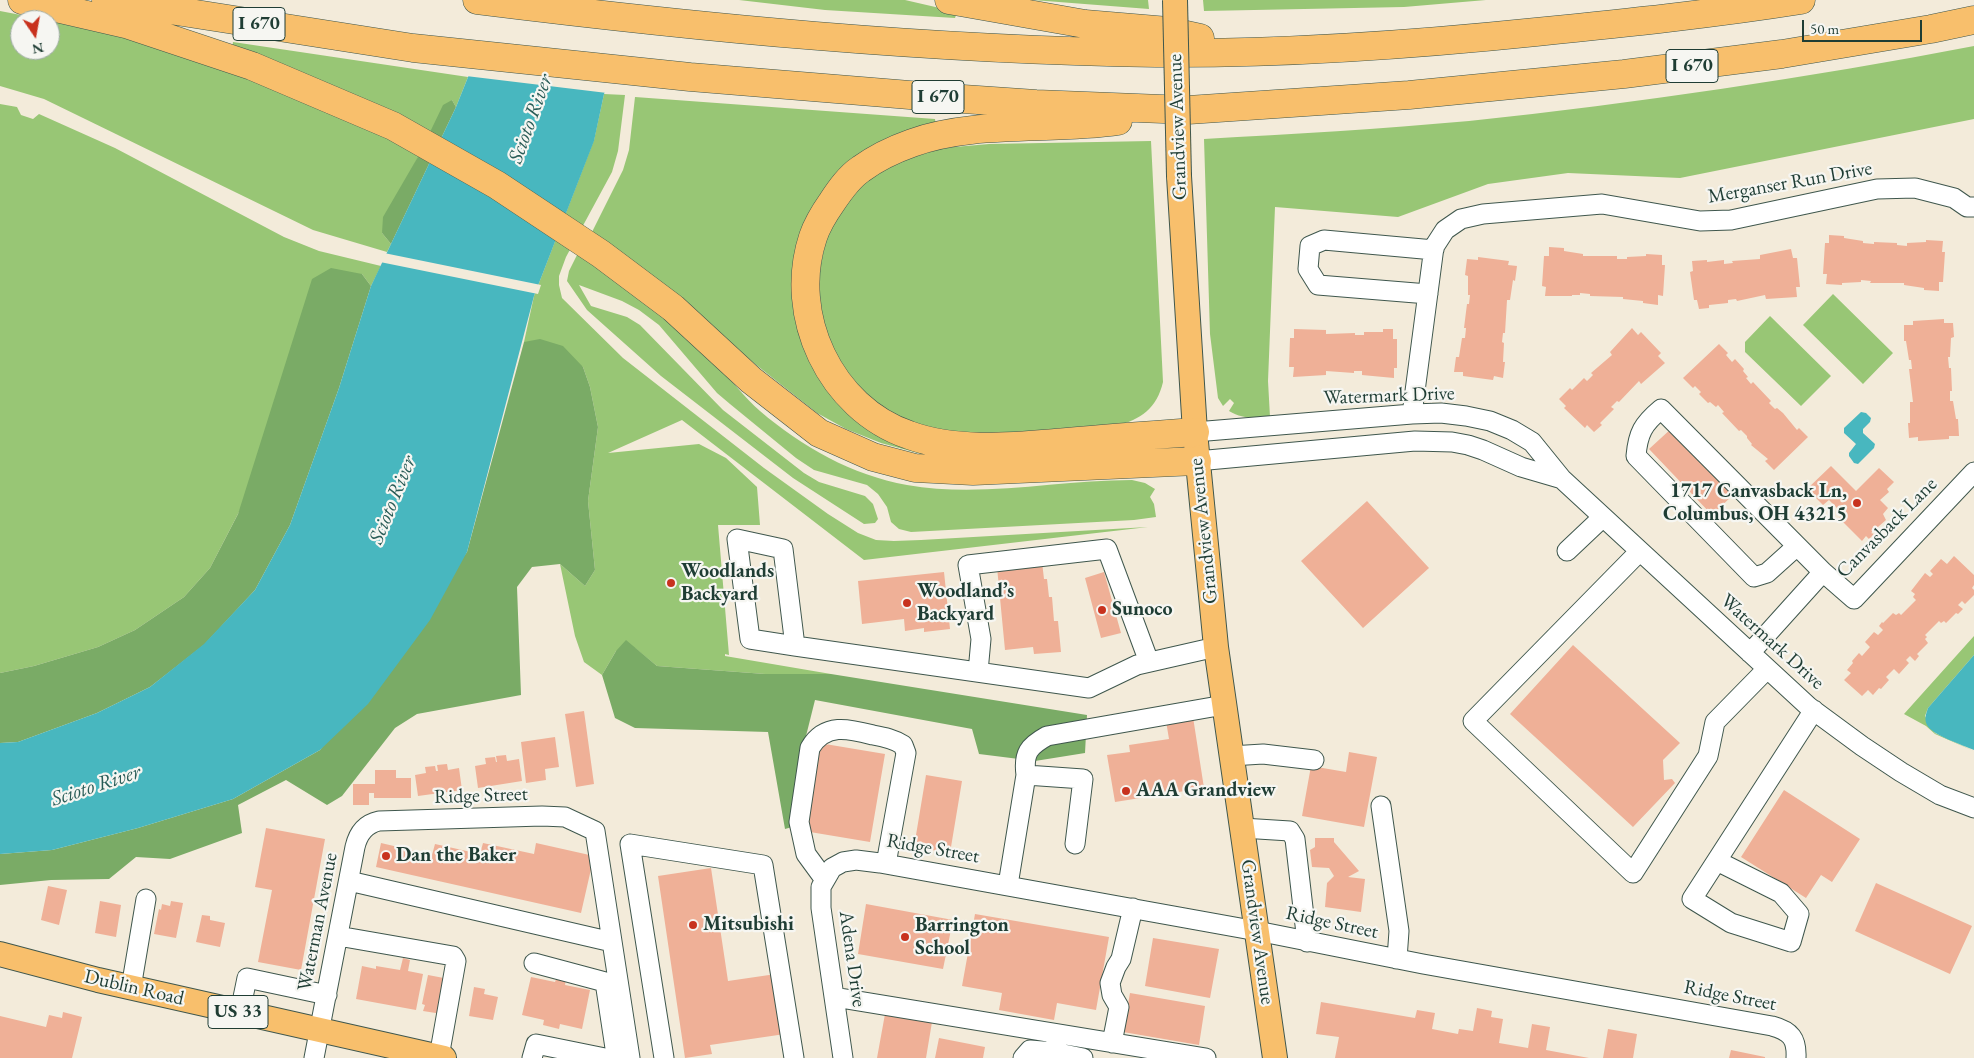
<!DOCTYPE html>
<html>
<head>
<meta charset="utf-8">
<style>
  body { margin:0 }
  #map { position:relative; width:1974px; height:1058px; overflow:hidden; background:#f3ebda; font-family:"EB Garamond",serif }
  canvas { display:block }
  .north { position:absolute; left:10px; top:10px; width:50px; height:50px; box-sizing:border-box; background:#f6f6f2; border:1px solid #a0aca6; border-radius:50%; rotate:168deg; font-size:14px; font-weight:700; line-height:20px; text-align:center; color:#1f3d34 }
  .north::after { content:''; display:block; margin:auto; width:18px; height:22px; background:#c8321e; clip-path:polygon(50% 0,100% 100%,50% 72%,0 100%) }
  .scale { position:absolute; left:1802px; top:20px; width:120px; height:22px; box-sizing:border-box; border:2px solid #1f3d34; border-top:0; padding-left:6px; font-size:15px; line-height:18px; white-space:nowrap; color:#1f3d34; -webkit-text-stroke:4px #f6f6f2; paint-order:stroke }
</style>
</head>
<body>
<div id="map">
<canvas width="1974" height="1058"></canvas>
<div class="north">N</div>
<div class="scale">50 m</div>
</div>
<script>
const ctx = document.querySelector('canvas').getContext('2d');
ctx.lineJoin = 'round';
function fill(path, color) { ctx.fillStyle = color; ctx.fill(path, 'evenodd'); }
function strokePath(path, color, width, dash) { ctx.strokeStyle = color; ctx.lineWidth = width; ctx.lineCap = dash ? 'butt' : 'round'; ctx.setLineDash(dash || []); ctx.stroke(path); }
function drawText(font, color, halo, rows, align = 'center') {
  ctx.font = font + ' "EB Garamond",serif'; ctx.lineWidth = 4.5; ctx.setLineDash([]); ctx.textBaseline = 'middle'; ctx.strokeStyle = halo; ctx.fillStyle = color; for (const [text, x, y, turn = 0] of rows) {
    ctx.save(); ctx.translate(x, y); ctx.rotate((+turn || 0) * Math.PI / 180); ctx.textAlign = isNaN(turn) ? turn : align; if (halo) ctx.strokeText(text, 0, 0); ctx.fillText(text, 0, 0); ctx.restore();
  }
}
fill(new Path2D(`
  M739 0H905L957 12 955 18 825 10Z
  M1033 0H1148L1149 9Z
  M1203 0H1486L1404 7 1204 11Z
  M0 11 47 20H20V50H50V21L232 49 233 42 468 77 456 107 452 100 419 155 382 233 391 244 387 252 313 230 44 99 0 86Z
  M1974 46V119L1680 178 1568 173 1488 184 1398 217 1275 207 1268 381 1270 417C1254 418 1242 419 1229 411L1234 403 1230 399 1223 406 1218 398 1210 334 1204 139C1293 134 1381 129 1469 121 1638 103 1807 78 1974 46Z
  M604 94 625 95 618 151 612 172 566 257 559 276V285L562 298 623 358 764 468 828 514 858 533 876 540 894 541 921 540 1148 527 864 560 682 420 608 453 699 444 726 458 757 487 760 525H718L729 655 725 654V656L831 674H765L657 666 635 648 616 651 602 675 584 662 575 636 560 564 585 586 595 570 588 501 598 427 590 387 583 367 524 342 534 296 594 140Z
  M635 97 935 119 936 126 822 199 806 344 926 448 925 455 881 443 846 429 817 413 591 234 623 170 629 150Z
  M0 104 17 107 21 115 33 119 39 114 115 148 284 237 319 251 381 266 371 286 362 274 210 568 184 597 135 630 98 647 34 666 0 673Z
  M1151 141 1163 382C1157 408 1141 420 1115 426L1001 434 959 433 926 429 882 409 844 374 823 332 817 282 828 230 854 189 899 161 943 148 989 144Z
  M578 253C604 271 632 288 655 308 676 327 699 346 719 367 733 382 745 398 760 411 802 447 852 475 907 485 981 498 1058 480 1132 480L1145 483 1155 489 1150 497 1154 504 1156 517 1134 520 911 532 899 529 891 522 887 507 878 494 867 485 814 470 796 458 730 404 717 393 659 325 639 310 622 301 579 285 591 306 627 317 640 325 723 410 804 473 819 482 865 496 873 504 878 519 875 523 864 524 793 478 661 376 587 310 567 281 569 271Z
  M1833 294 1893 353 1863 384 1803 325Z
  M1770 316 1831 376 1801 406 1745 352V342Z
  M1974 636V655L1928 708 1925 716 1935 733 1974 751 1935 734 1926 726 1904 714Z`), '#98c675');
fill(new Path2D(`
  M452 100 456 107 391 244 382 233 383 217 419 155 443 105Z
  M331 268 362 274 371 286 339 388 290 525 255 590 204 645 150 687 97 713 18 742 0 743V673L34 666 98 647 135 630 184 597 210 568 238 514 312 279Z
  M540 339 563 346 583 367 590 387 598 427 588 501 595 570 585 586 560 564 532 567 517 587 521 695 417 714 395 728 342 796 327 805 286 780 238 805 242 833 170 859 136 857 109 879 51 880 0 885V854L52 850 138 828 233 799 320 750 467 552 524 342Z
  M626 640 657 666 765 674H831L1087 715 1085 753 1035 761 979 754 972 729 815 700 795 780 792 827 785 829 768 732 635 728 615 718 602 675 616 651Z`), '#7aab66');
fill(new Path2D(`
  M499 0H645L604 94 594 141 534 296 467 552 430 620 368 704 320 750 233 799 138 828 52 850 0 854V743L18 742 97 713 150 687 204 644 255 590 290 525 339 388 371 286 456 107Z
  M1861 412 1866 413 1871 418 1870 422 1863 429V433L1875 444 1874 448 1858 464 1854 463 1849 456V453L1856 444 1844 433V428Z
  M1974 655V750C1963 745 1932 735 1927 725 1924 719 1926 714 1928 708Z`), '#48b7bf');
fill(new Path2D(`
  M497 0H647L607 93 466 76Z
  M384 253 541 285 538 294 380 262Z`), '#f3ebda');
fill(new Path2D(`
  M1829 235 1844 236V238L1863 241V243L1874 244V242L1897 243V245L1907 246V243L1926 242V240L1943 241 1942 252H1945L1943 282H1939V291L1924 290V288L1904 285V283H1870L1871 281 1861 280V282L1842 283V285L1826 284 1827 274H1823L1825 243H1829Z
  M1549 247 1564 248V251L1583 254V256H1617V259H1627V257L1646 256V254L1662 255V265H1665L1663 296 1658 295V305L1643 303V301L1623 299V297L1590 296V294L1580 293V295H1572V296H1545L1546 287 1542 286 1544 256H1549Z
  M1791 249 1793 258H1797L1800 287H1796L1797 297 1766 299 1765 295 1737 301 1736 299 1728 300V303L1709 305V308L1699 309 1697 300H1694L1690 272 1693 271 1692 261 1707 260V262L1724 260V264L1733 263 1732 261 1760 259V255Z
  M1478 257 1509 261 1508 265 1517 266 1515 281 1513 280 1510 300H1507L1505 333H1503L1502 342 1504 343 1503 362H1505L1503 378 1494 376 1493 380 1463 376V372H1454L1456 357H1459L1462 338H1465L1466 328H1464L1467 304H1469L1470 295H1468V276L1465 275 1467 259 1478 260Z
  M1944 319V323H1953L1954 337 1951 338 1950 357H1948L1949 368H1951L1952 391H1950V401H1953L1956 419H1958L1959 436H1949V439L1918 441V437L1909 438 1908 423H1910V402H1913L1909 369H1912L1911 360H1909L1906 341H1904V325H1913V321Z
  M1632 328 1638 335 1641 332 1661 353 1658 356 1665 363 1641 384 1639 381 1619 402 1617 401 1611 407 1614 409 1600 423 1602 425 1594 432 1587 425 1585 428 1564 408 1566 406 1559 399 1570 388 1572 390 1584 378 1587 381 1593 375 1591 373 1612 355 1610 352Z
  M1294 329 1326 330V334L1355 333V335H1364V332H1383V329H1393V339H1397V368H1394V378L1362 375V371H1354V373L1326 371V375L1293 377 1294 367H1289L1290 338H1294Z
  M1719 344 1728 353 1726 355 1732 362 1735 359 1744 369 1743 371 1748 377 1746 378 1751 384 1753 382 1771 401 1769 403 1775 409 1777 408 1783 413 1797 430 1799 428 1808 437 1774 470 1765 461 1768 459 1751 445 1752 444 1747 438V436L1741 430 1739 431 1722 413 1724 412 1718 405 1716 407 1710 402 1708 403 1699 394 1701 392 1695 386 1693 388 1683 378Z
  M1672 428 1735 493 1712 515 1649 449Z
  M1831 466 1856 491 1879 468 1894 482 1887 489 1889 492 1880 500 1888 508 1883 514 1886 520 1871 533 1874 534 1869 539 1866 536 1862 541 1839 518 1843 514 1829 500 1823 505 1807 489Z
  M1367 501 1429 568 1363 628 1301 561Z
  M1954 556 1974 575V585L1972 588 1974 590V595L1965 604 1962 601 1958 605 1963 609 1958 614 1956 613 1946 623 1944 621 1941 623 1939 621 1925 635 1927 637 1925 639 1928 643 1917 654 1919 656 1915 661 1910 656 1906 660 1909 663 1899 674 1894 669 1886 677 1889 680 1881 689 1879 688 1873 695 1868 690 1862 696 1844 680 1851 673 1847 670 1853 663 1852 661 1859 653 1862 656 1870 647 1865 642 1874 632 1878 635 1883 630 1879 626 1882 622 1883 623 1893 613 1896 615 1899 613 1901 615 1916 600 1913 597 1915 594 1911 591 1925 573 1930 577 1933 574 1930 571 1941 559 1947 564Z
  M1042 562 1044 579H1047L1049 597H1052L1054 621H1058L1061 652 1034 654 1033 647 1005 650 997 567Z
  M944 572 950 629 924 632V628L905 631 904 619 862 624 858 581Z
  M1104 572 1121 633 1101 638 1085 578Z
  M1573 645 1680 743 1663 760 1664 780 1672 779 1675 783 1633 827 1510 714Z
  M584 711 594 784 576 787 565 714Z
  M1193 717 1204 788 1115 802 1107 755 1130 752 1129 745 1169 739 1166 721Z
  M555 737 559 767 545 769 546 780 526 783 521 742Z
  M819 743 885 754 870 842 804 831Z
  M1349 752 1377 757 1364 827 1302 816 1311 766 1346 772Z
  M506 755 507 761 519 759 522 781 478 788 475 766 486 764 485 758 495 757 496 762H497L496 756Z
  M447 764 448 770 459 768 462 790 418 796 415 775 426 773 425 767 435 766 436 771H438L437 765Z
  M375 770H396V778H411V798H374V793H369V805H353V784H375Z
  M926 775 962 781 950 853 914 847Z
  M1784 790 1860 839 1832 882 1821 875 1806 898 1741 857Z
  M266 828 325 839 301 970 258 962 272 890 255 887Z
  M1315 838H1334V842L1359 871 1348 877 1365 879 1361 912 1325 907 1327 883 1334 876 1329 868 1312 867 1310 850 1315 847Z
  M381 843 432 855 435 844 480 854 483 843 534 854 536 843 594 856 581 913 376 867Z
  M711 868 728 981 776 974 785 1034 710 1045 712 1054 685 1058 658 876Z
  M1876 883 1972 926 1950 974 1855 931Z
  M48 886 67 890 59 925 41 920Z
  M100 901 121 905 116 937 95 933Z
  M171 901 183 903 176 938 154 934 159 909 161 910 162 904 170 906Z
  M866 904 953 920 943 969 858 954Z
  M975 914 1109 937 1096 1010 1057 1003 1054 1020 999 1010 1002 993 962 986Z
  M202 915 210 916V920L225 923 220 947 196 942Z
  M1153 938 1219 949 1210 998 1145 986Z
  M403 958 410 960 408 971 423 974 416 1010 356 999 362 966 376 969V966L400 970Z
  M428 975 449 979 442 1014 423 1011 425 1005 422 1004Z
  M531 977 555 982 557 977 566 979 565 985 590 990 582 1029 560 1024 559 1029 543 1025 544 1020 522 1015Z
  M474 987 485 989 484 994 498 997 493 1020 469 1016Z
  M1130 993 1205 1006 1199 1045 1123 1032Z
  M1321 1002 1415 1018 1417 1010 1435 1013 1432 1029 1458 1034 1459 1029 1473 1031 1477 1008 1492 1011 1491 1017 1503 1019 1499 1043 1528 1048 1532 1024 1550 1027 1546 1050 1589 1058H1335L1339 1037 1316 1034Z
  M63 1012 82 1017 72 1058H0V1016L46 1027 49 1015 62 1018Z
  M885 1014 932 1022 926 1058H877Z
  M1608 1029 1637 1034 1633 1058H1603Z
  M939 1038 985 1047 983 1058H935Z
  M1731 1050 1765 1057V1058H1729Z`), '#efb097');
const minor = new Path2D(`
  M1428 294 1318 285 1308 269 1310 246 1324 240 1434 250
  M1412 414 1434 247 1445 230 1461 219 1483 214 1602 204 1700 221 1731 220 1877 189 1915 188 1954 198 1967 207H1974
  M1195 432 1412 414 1441 413 1466 416 1490 421 1512 430 1532 442 1562 479 1809 707 1862 746 1901 772 1940 795 1974 808
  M1197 461 1415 441 1452 442 1468 445 1483 450 1521 467 1562 479
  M1797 546 1767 573 1754 577 1636 456C1638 433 1643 424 1661 409L1823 572 1854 599 1974 472
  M1567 551 1603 517
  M1640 551 1473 721 1633 873 1708 756 1715 722 1767 669
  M795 646 783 549 737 539 750 639 795 646 1089 688 1137 665 1216 647
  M1750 653 1823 572
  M978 672 981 639 968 565 1107 549 1149 662
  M1231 756 1263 754 1314 760
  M1026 775 1083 779 1075 844
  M1381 806 1399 931 1397 959
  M1242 828 1290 831 1295 839 1307 942
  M1717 861 1781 893 1799 914 1791 942 1731 923 1692 899 1814 710
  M825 880 806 854 799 822 810 748C825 722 850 729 873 735 884 737 894 739 903 745L906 753 886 864
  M349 881 612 942
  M1008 885 1026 775C1023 753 1029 746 1047 736L1224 705
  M338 936 453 956 456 961 439 1057
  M534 963 605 982 615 1048 614 1058
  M131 988 146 899
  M834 997 1206 1058
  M240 1012 247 978 327 995
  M1112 1043 1119 1007 1112 995 1110 983 1116 967 1121 959 1133 908
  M1054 1052 1083 1058
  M314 1058 355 847C358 834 365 824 379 821L542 816 565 817 595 831 630 1058
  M532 1058 536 1044 605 1058
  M664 1058 630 844 763 865 794 1058
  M843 1058 821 908V887L832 868 843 862 856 860 880 863 1257 931 1423 964 1772 1026C1791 1031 1797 1039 1796 1058
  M1023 1058 1030 1050 1054 1052 1058 1034`);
const major = new Path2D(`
  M1179 176 1195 432 1216 647 1275 1058
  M0 954 98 980 444 1058`);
const highway = new Path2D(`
  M22 0 126 24 252 66 393 126 497 185 601 254 673 308 751 380 819 433 873 457 915 468 973 471 1197 461
  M106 0 413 48 690 77 934 97 1036 104 1188 110 1409 95 1624 74 1782 54 1931 29 1974 20
  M477 0C702 28 929 50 1156 53 1283 54 1410 45 1536 32 1625 23 1713 14 1801 0
  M949 0 1085 24 1168 31 1200 38
  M1118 121C1053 131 973 120 912 143 895 149 876 158 861 169 849 177 840 190 832 202 825 212 817 225 813 237 787 315 830 408 909 435 958 453 1016 446 1067 442 1109 438 1152 435 1195 432`);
strokePath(minor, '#3f574d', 21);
strokePath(major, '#3f574d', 26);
strokePath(highway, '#3f574d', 29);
strokePath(minor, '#fff', 19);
strokePath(major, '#f8bf6c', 24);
strokePath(highway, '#f8bf6c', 28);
const majorBridge = new Path2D(`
  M1175 0 1179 176`);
strokePath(majorBridge, '#3f574d', 26, []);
strokePath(majorBridge, '#f8bf6c', 24);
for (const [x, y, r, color] of [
  [1857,503,5,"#c8321e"],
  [671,583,5,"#c8321e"],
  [907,603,5,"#c8321e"],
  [1102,610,5,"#c8321e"],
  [1126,791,5,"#c8321e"],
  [386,856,5,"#c8321e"],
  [693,925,5,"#c8321e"],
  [905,937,5,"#c8321e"]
]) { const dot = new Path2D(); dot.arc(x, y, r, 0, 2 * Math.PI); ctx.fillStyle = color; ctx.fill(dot); strokePath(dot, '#f6f6f2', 2); }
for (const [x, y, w] of [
  [259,24,52],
  [1692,66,52],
  [938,97,52],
  [238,1012,60]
]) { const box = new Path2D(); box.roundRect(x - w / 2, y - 16.5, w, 33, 4); ctx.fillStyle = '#f6f6f2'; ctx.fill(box); strokePath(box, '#1f3d34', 1); }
drawText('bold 19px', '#1f3d34', null, [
  ["I 670",259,24],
  ["I 670",1692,66],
  ["I 670",938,97],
  ["US 33",238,1012]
]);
drawText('20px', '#1f3d34', '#f6f6f2', [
  ["Grandview Avenue",1178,127,-92],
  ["Merganser Run Drive",1790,183,-10],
  ["Watermark Drive",1389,396,-2],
  ["Canvasback Lane",1887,528,-45],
  ["Grandview Avenue",1204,531,-96],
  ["Watermark Drive",1772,642,42],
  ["Ridge Street",481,796,-2],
  ["Ridge Street",933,849,10],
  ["Waterman Avenue",318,922,-79],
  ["Ridge Street",1332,923,12],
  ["Grandview Avenue",1257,932,82],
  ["Adena Drive",852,959,82],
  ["Dublin Road",134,988,13],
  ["Ridge Street",1730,996,11]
]);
drawText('bold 20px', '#1f3d34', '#f6f6f2', [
  ["1717 Canvasback Ln,",1847,492,"right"],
  ["Columbus, OH 43215",1847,515,"right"],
  ["Woodlands",681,572],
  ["Backyard",681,595],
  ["Woodland’s",917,592],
  ["Backyard",917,615],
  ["Sunoco",1112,610],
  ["AAA Grandview",1136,791],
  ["Dan the Baker",396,856],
  ["Mitsubishi",703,925],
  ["Barrington",915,926],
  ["School",915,949]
], 'left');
drawText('italic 21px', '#295c57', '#f6f6f2', [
  ["Scioto River",531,119,-70],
  ["Scioto River",393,500,-68],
  ["Scioto River",96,786,-18]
]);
</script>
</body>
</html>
